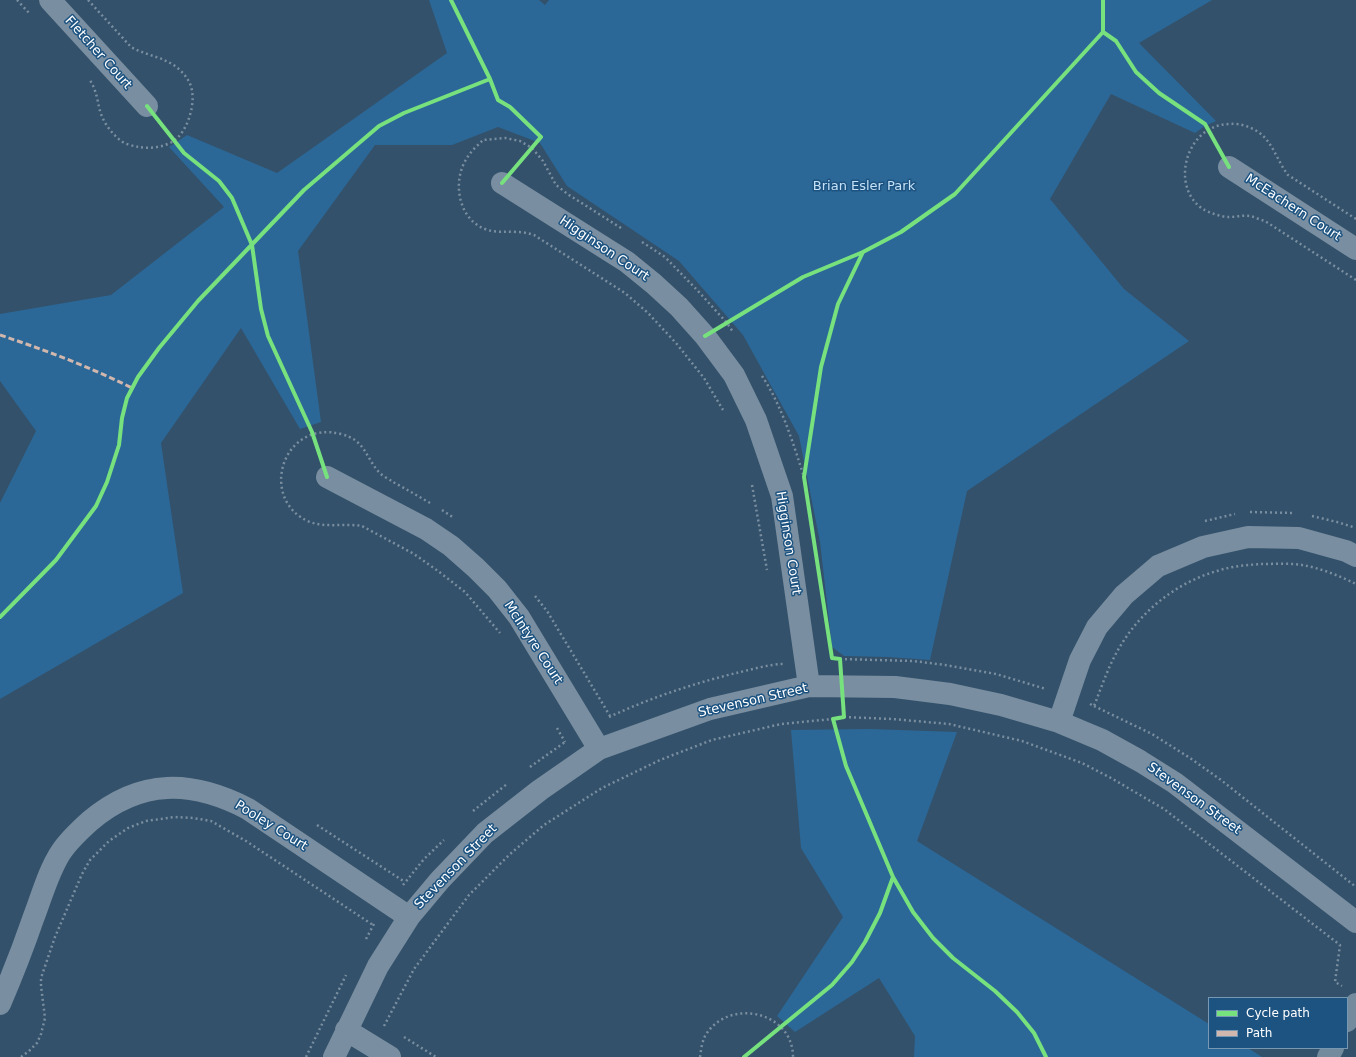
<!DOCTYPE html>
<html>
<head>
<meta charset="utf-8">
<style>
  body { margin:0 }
  #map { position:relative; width:1356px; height:1057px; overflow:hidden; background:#33516a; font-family:"DejaVu Sans",sans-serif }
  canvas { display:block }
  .legend { position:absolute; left:1208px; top:997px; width:140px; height:52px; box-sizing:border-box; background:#1c5381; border:1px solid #7798b3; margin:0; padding:5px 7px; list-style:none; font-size:12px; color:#fff }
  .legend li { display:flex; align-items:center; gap:8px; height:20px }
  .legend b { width:20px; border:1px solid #7798b3 }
</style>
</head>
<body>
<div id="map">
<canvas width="1356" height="1057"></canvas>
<ul class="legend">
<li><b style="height:5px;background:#77e17e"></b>Cycle path</li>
<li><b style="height:5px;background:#d1b7ad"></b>Path</li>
</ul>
</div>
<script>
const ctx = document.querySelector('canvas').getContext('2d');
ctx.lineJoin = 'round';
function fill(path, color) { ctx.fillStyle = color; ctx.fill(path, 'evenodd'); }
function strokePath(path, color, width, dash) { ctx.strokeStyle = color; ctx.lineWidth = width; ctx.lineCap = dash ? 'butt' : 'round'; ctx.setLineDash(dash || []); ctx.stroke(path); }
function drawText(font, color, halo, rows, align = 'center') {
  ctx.font = font + ' "DejaVu Sans",sans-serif'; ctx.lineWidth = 3; ctx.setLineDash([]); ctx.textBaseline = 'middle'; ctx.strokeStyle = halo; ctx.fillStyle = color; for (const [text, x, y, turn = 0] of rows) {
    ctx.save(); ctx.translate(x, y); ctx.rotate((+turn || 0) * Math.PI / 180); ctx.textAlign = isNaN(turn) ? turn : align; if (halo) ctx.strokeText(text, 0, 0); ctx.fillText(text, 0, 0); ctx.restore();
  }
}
fill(new Path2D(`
  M429 0H539L545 5 549 0H1212L1139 43 1216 121 1205 126 1195 133 1111 94 1050 199 1124 289 1189 341 967 491 930 660 888 657 844 656 832 647 820 542 799 436 743 335 679 261 567 186 540 143 498 127 452 145H375L298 251 321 422 300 429 241 328 161 443 183 593 0 699V503L36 431 0 381V314L111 295 224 207 169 147 187 135 277 173 447 53Z
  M870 729 957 732 917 841 1209 1024V1048H1248L1262 1057H914L915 1036 879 978 795 1032 777 1016 843 917 801 848 791 730Z`), '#2c6897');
strokePath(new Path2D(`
  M17 0 30 14
  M88 0 131 47C147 56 166 57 180 70 186 76 191 83 192 91 195 106 187 131 175 140 165 147 151 149 139 147 133 146 124 144 120 140 109 131 102 120 99 107 97 97 95 87 89 79
  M1356 219 1288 175C1278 162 1273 144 1261 134 1252 127 1240 123 1230 124 1186 124 1169 187 1203 209 1210 213 1221 217 1229 217 1236 217 1243 215 1250 216 1255 217 1260 220 1265 221L1356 280
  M621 228 569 195 556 185 543 161 532 148 520 141 505 138 483 140C478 145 471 151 467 158 451 182 459 222 488 230 497 233 506 231 516 232 522 232 528 233 534 235L625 293 648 313 676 343 704 378 723 410
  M642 242 665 257 698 291 727 323 733 332
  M762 376C782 406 793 443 804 477
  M752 485 767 570
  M430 503C418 496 406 489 393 482 389 479 382 476 378 471 365 456 365 440 341 434 281 419 258 501 310 522 326 528 345 523 362 526L414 554 438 571 465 592 500 633
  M442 510 454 518
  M1250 512 1293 513
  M1312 516 1337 522 1353 527
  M1205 521 1235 514
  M535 596 547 611 610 716
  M840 659 913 661 945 665 996 674 1046 689
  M1090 704 1094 706C1102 686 1109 664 1121 645 1142 610 1178 582 1217 571 1232 566 1247 565 1262 564 1275 564 1289 563 1302 565 1320 568 1340 576 1356 584
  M1094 706 1152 734 1190 758 1221 780 1356 887
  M609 717C650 698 692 684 736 673 750 670 769 664 784 664
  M844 717 892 719 949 724 1022 741 1082 763 1111 778 1164 809 1340 945 1335 982 1342 986
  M557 728 565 742
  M530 767 565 742
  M473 811 507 784
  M317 825 405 882
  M403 885 424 859 444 840
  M366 939 375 922
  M384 1026 414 969 469 895 509 855 544 825 602 788 660 760 712 740 781 724 833 719
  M404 1037 436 1057
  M21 1057 29 1051 37 1043 41 1034 45 1018 41 986V978L55 937 82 874 90 860 109 841 128 828 146 821 175 817 193 818 211 821 246 841 373 925
  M306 1057 346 975
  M700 1057C701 1050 702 1042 705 1036 728 997 793 1011 793 1057`), '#798ea0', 2.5, [2, 3]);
strokePath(new Path2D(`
  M50 0 147 106
  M1229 167 1356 249
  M502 183 627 262 654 284 679 307 705 336 734 375 756 420 782 496 809 686
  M327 477 426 529 451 546 476 568 497 589 519 617 599 749
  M1059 722 1080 660 1097 627 1124 595 1158 566 1203 547 1248 537 1299 538 1346 551 1356 556
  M0 1004C12 976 23 948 33 919 42 896 48 872 61 852 69 840 80 830 90 821 141 778 192 780 248 809L409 917
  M346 1030 390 1057
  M334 1057 378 966 409 917 440 880 485 833 540 790 599 749 710 709 809 686 895 687 950 694 1001 705 1059 722 1102 740 1140 761 1175 783 1356 922`), '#798ea0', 22);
strokePath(new Path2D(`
  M1347 1021 1356 1004
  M1328 1057 1333 1048`), '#748a9d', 22);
strokePath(new Path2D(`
  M0 335C45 350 90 367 132 388`), '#d1b7ad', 3, [6, 3]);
strokePath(new Path2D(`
  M451 0 490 79
  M1103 32 1116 41 1136 72 1159 93 1205 124 1229 167
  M147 106 184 153 219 181 232 198 252 245 261 309 268 336 312 432 327 477
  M863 252 838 304 821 367 804 477 832 658 840 659 844 717 833 719 846 766 893 877 913 912 933 938 953 958 995 991 1017 1012 1034 1033 1046 1057
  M705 336 803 277 863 252 901 232 955 194 1103 32V0
  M0 617 56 560 96 506 107 482 119 445 122 418 127 398 138 377 159 348 198 301 304 190 379 126 404 113 490 79 498 100 510 107 541 137 502 183
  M744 1057 832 985 852 962 865 942 880 913 893 877`), '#77e17e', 4);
drawText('13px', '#fff', '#1c5381', [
  ["Fletcher Court",98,53,48],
  ["McEachern Court",1293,208,33],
  ["Higginson Court",604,249,34],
  ["Higginson Court",788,543,81],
  ["McIntyre Court",533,643,57],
  ["Stevenson Street",753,701,-13],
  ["Stevenson Street",1194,799,36],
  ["Pooley Court",271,826,32],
  ["Stevenson Street",456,867,-46]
]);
drawText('13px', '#c4e1f7', '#1c5381', [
  ["Brian Esler Park",864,187]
]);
</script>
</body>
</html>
